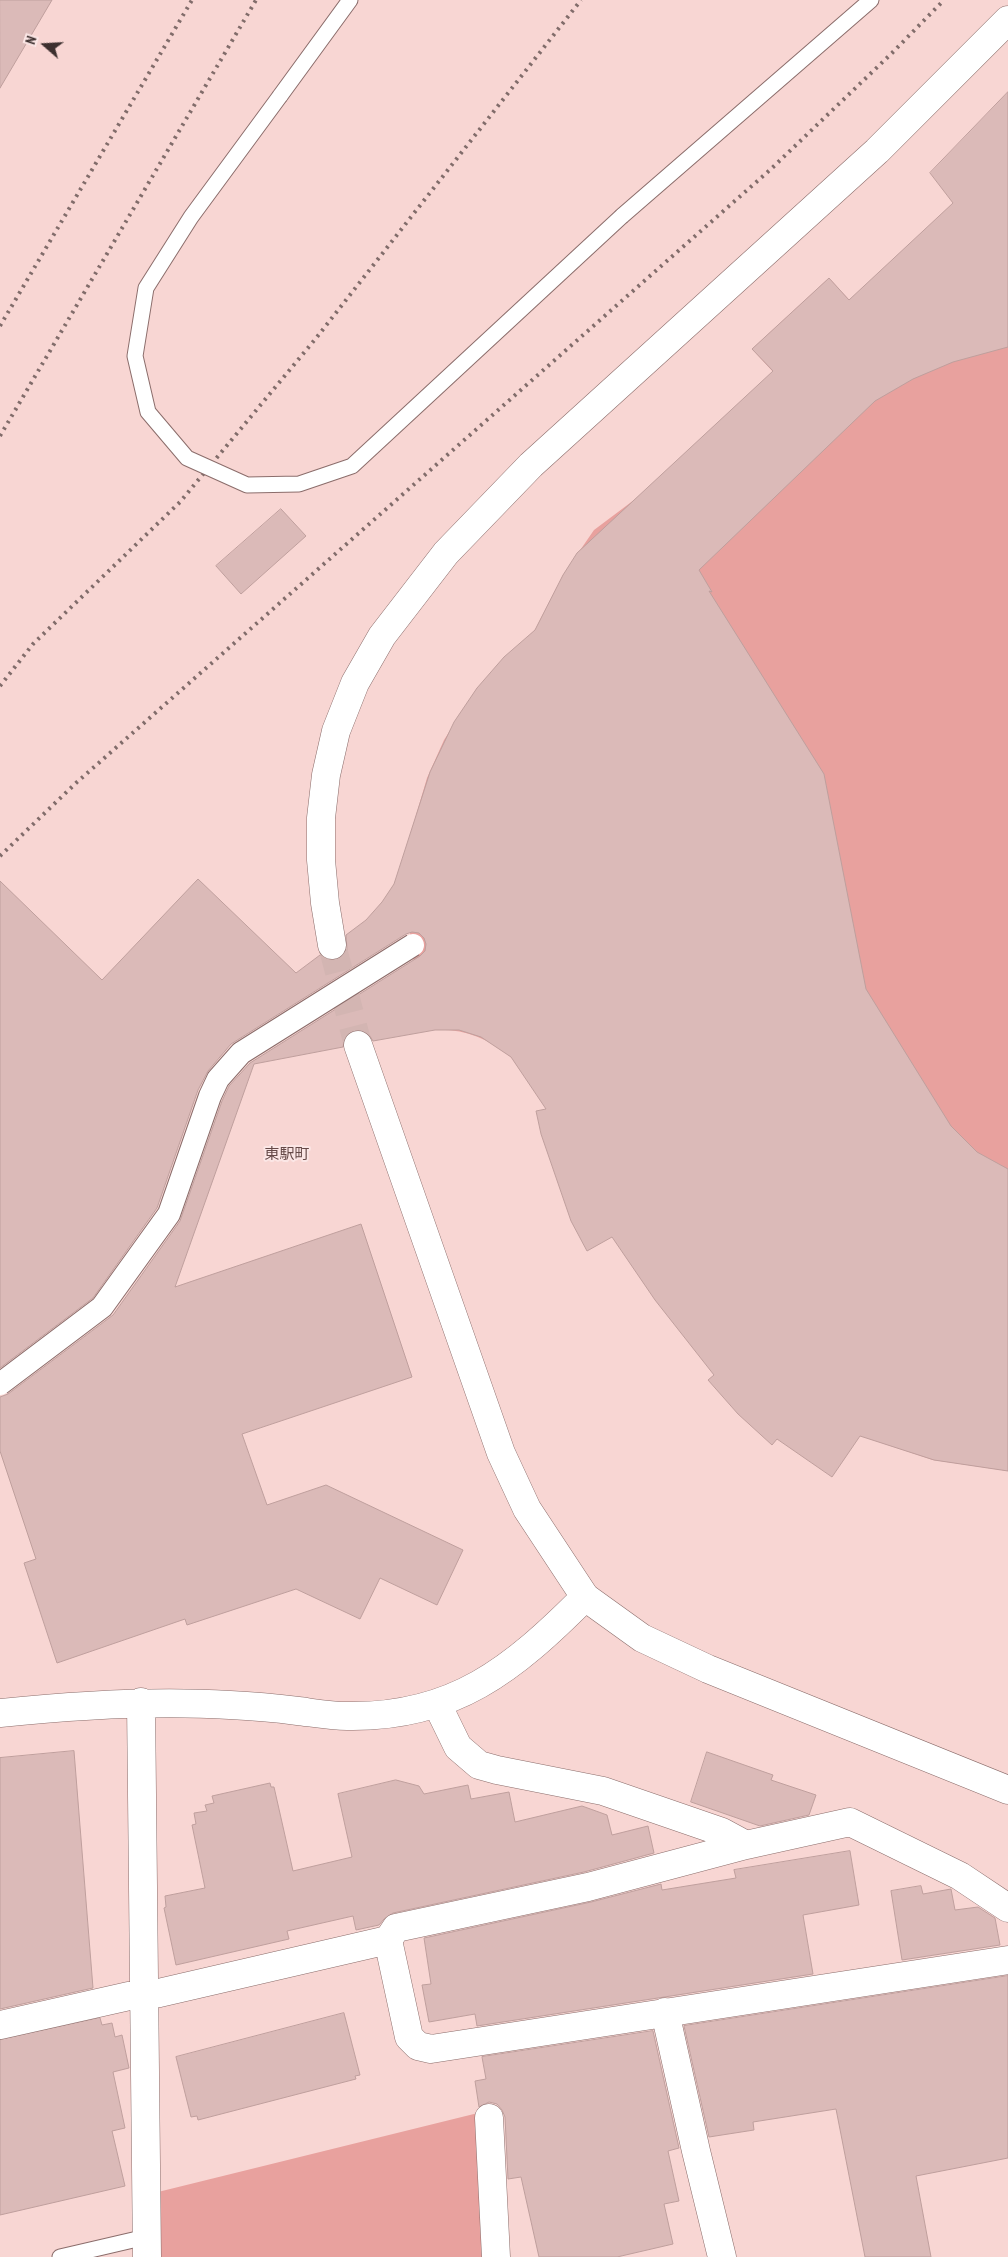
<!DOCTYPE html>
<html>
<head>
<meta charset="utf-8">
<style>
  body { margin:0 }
  #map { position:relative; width:1008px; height:2257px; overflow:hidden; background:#f8d6d3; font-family:"PT Sans Narrow",sans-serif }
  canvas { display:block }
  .north { position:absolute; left:20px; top:20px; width:50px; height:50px; -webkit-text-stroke:4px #fbe6e5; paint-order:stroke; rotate:289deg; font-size:14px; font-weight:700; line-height:20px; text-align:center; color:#3d302f }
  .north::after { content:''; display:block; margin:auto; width:18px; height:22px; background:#3d302f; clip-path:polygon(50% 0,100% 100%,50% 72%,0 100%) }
</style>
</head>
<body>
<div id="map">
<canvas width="1008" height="2257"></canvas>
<div class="north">N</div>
</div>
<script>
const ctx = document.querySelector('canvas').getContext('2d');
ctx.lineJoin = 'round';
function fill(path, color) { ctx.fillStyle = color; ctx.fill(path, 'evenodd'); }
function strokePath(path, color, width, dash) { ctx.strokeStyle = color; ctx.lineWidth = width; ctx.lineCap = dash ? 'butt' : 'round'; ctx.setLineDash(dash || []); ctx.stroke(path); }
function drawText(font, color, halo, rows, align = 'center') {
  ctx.font = font + ' "PT Sans Narrow","Noto Sans JP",sans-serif'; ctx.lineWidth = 4; ctx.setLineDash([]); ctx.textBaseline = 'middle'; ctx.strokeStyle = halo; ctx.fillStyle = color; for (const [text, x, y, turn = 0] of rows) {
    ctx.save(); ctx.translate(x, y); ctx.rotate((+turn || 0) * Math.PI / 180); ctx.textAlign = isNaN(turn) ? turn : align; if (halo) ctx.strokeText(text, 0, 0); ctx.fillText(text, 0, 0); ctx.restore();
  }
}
fill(new Path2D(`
  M1008 148V1471L933 1460 861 1436 511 1057C484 1035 457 1026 423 1031L401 866 427 778 444 740 477 688 535 630 563 575 594 530 786 386 752 349 829 278 863 315Z
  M478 2113 486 2257H158V2192Z`), '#e8a19e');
const building = new Path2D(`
  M0 0H52L0 88Z
  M1008 92V347L953 362 913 379 875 401 699 570 712 592 709 591 824 774 866 989 951 1126 977 1152 1008 1169V1471L934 1460 860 1436 832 1477 777 1439 772 1445 738 1414 708 1380 714 1375 655 1300 612 1237 587 1251 571 1221 541 1134 536 1111 546 1109 511 1057 481 1037 459 1030H435L373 1041 368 1033 360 1030H353L346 1035 343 1047 254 1064 175 1287 361 1224 412 1377 242 1434 267 1505 326 1485 463 1550 437 1605 380 1578 360 1619 296 1589 187 1625 185 1619 57 1663 24 1563 36 1559 0 1451V1397L8 1394 113 1315 180 1221 222 1101 229 1086 250 1063 420 956 425 951 426 944 424 938 419 933 412 932 406 934 231 1044 208 1071 198 1090 157 1208 93 1298 0 1368V881L102 980 198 879 296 973 320 955 327 960H335L342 957 347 950 346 935 366 920 382 902 394 884 430 772 454 722 477 688 504 657 535 630 563 575 577 553 773 371 752 349 829 278 849 300 953 203 930 173Z
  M281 509 306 536 241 594 216 566Z
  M74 1751 93 1988 0 2009V1758Z
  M707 1752 773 1775 771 1780 816 1795 809 1815 760 1826 691 1802Z
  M396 1780 419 1786 424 1794 468 1785 471 1799 509 1792 515 1822 582 1806 607 1815 612 1835 648 1826 654 1853 584 1872 393 1913 384 1919 379 1925 356 1930 353 1916 287 1931 289 1939 176 1965 164 1908 166 1907 165 1896 205 1888 192 1825 196 1824 194 1813 207 1811 205 1805 214 1803 212 1796 270 1783 271 1787H274L293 1871 352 1857 338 1794Z
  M850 1851 859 1905 803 1915 813 1974 477 2026 475 2014 429 2022 422 1985 431 1984 424 1938 591 1902 661 1884 662 1890 736 1878 734 1870Z
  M921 1886 923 1894 951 1889 955 1910 978 1907 995 1918 1000 1945 902 1960 891 1891Z
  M1008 1976V2158L916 2176 931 2257H865L836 2109 753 2122 754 2130 709 2137 684 2026Z
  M344 2013 360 2075 355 2076 356 2079 198 2120 197 2116 191 2117 176 2057Z
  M100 2018 102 2025 112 2023 115 2037 122 2035 129 2068 113 2072 125 2128 112 2131 125 2186 0 2215V2040Z
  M653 2031 679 2148 668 2151 679 2201 664 2204 673 2244 617 2257H539L521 2177 508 2179 505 2117 502 2110 497 2104 489 2102 479 2107 475 2081 486 2079 482 2057Z`);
fill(building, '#dbbab8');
strokePath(building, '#bf9f9d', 1);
strokePath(new Path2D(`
  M332 945 358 1045`), '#d3b5b2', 28, [28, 14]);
const service = new Path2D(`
  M280 96 350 0
  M622 216 871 0
  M60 2257 146 2237`);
const minor = new Path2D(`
  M141 1702 147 2257
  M437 1704 458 1747 479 1765 497 1770 603 1791 722 1832 746 1845
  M0 1713C77 1705 153 1700 230 1705 253 1706 275 1708 298 1711 314 1713 331 1716 347 1716 454 1718 513 1669 585 1597
  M388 1940 409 2037 418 2046 431 2049 1008 1960
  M665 2012 696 2151 722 2257
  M0 2025 129 1996 159 1993 388 1940 396 1928 588 1887 746 1845 850 1822 960 1876 1008 1908
  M489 2118 496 2257`);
const tertiary = new Path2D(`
  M332 945 325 903 321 860V818L326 775 336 731 355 683 382 636 446 553 531 465 877 151 1008 20
  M358 1045 501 1453 527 1509 585 1597 642 1638 708 1669 1008 1790`);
strokePath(service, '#8b6d6b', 17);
strokePath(minor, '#8b6d6b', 29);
strokePath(tertiary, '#8b6d6b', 29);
strokePath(service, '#fff', 15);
strokePath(minor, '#fff', 28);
strokePath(tertiary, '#fff', 28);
strokePath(new Path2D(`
  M0 326 192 0
  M0 436 256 0
  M0 686 33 644 180 502 317 337 581 0
  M0 856 76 783 771 169 892 53 944 0`), '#816c6a', 4, [2.5, 5]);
const serviceBridge = new Path2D(`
  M280 96 191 217 146 288 135 356 148 412 187 458 247 485 299 484 352 466 622 216`);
const pedestrianBridge = new Path2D(`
  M0 1384 102 1307 169 1214 210 1096 218 1079 241 1053 413 945`);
strokePath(serviceBridge, '#8b6d6b', 17, []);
strokePath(pedestrianBridge, '#8b6d6b', 24, []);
strokePath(serviceBridge, '#fff', 15);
strokePath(pedestrianBridge, '#fff', 22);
drawText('15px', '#654947', '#fbe6e5', [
  ["東駅町",287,1155]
]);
</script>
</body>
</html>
